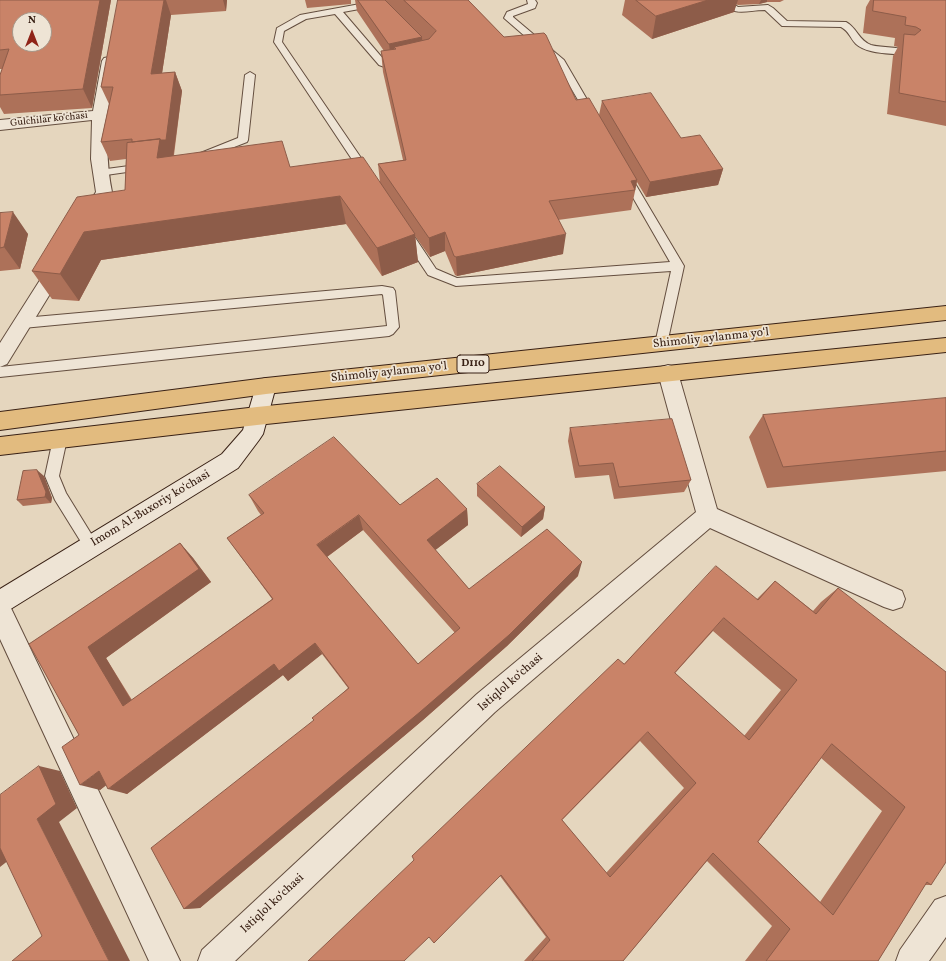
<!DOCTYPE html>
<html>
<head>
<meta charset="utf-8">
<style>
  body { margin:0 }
  #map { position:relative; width:946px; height:961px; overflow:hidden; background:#e5d6be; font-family:Vollkorn,serif }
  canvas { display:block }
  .north { position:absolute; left:12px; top:12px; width:40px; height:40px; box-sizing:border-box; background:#eee4d5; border:1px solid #a69688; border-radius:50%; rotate:0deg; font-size:11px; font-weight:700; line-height:16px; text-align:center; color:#392115 }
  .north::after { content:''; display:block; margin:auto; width:14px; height:18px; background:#8f2418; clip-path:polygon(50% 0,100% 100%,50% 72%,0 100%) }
</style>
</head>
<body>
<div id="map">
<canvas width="946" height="961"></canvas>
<div class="north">N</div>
</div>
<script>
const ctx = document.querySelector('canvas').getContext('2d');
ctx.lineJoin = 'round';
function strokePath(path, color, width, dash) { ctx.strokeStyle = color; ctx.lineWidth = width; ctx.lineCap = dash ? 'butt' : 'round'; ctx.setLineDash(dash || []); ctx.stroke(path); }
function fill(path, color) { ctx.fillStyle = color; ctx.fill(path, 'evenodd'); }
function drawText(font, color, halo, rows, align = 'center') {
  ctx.font = font + ' Vollkorn,serif'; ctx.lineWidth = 3.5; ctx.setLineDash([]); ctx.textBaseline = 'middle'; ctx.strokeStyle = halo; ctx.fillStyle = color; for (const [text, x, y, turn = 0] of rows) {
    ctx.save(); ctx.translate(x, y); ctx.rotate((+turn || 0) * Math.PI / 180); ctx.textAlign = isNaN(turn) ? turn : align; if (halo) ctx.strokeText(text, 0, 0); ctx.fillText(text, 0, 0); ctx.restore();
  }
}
const lane = new Path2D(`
  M370 0H381L365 8 343 12 385 61C391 63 397 59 403 60L405 62 403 64 387 68 379 65 335 14 306 19 284 31 282 42 372 174 367 177 363 176 274 42 277 28 300 15 360 4Z
  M527 0H535L537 3 535 8 513 16V17L564 60 596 115 594 117H588L557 64 504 18 507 12 528 4Z
  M719 0H728L738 7 768 5 773 8 787 21 846 22C857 28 859 41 871 45 881 48 901 46 908 52L903 55C889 53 867 54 856 44 850 38 849 31 841 27L782 26 765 10C745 10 734 18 719 0Z
  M250 72 255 75 248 140 247 142 206 158H198L197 156 198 154 238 138 245 75Z
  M144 164 149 167 148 169 99 176 94 173 99 170Z
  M625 172 630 175 684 266 667 344 665 347 661 349 657 347 655 344 671 271 456 286 428 275 400 233 402 230H410L436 269 457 278 670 262 620 175Z
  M382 286 393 288 395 291 399 327 393 334 389 336 0 377V367L387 326 383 295 382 294 23 328 19 326 17 323 19 320 23 318Z
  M60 433 65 435 67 439 59 476 66 493 98 545 96 550 91 552 86 550 55 500 45 476 53 439 55 435Z`);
const street = new Path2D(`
  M109 57 114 58 116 61C109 105 103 148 112 192L93 223 87 225 81 223 78 219 96 192 91 159 92 120 0 130V120L93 111 102 61 104 58Z
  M60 257 66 258 69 263 7 364 0 367V343L54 258Z
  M668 365 675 367 678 373 717 509 902 591 905 599 902 607 893 610 884 607 710 528 495 712 235 961H198L202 950 477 694 696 512 658 373 661 367Z
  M0 600 9 604 180 961H149L0 639Z
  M946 896V937L929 961H896L900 950 935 900Z`);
const secondary = new Path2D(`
  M266 378 273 380 276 386 263 434 259 440 238 468 9 610 0 614V589L222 454 243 430 256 386 259 380Z`);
const primary = new Path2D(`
  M946 306V320L266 394 0 430V412L266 378Z
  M946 338V352L257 425 0 455V437L257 407Z`);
strokePath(lane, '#644e3f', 2);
strokePath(street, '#644e3f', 2);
strokePath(secondary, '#392115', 2);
strokePath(primary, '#392115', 2);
fill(lane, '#eee4d5');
fill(street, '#eee4d5');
fill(secondary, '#eee4d5');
fill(primary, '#e2bb7f');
fill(new Path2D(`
  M0 0H111L92 108 4 114 0 107V75L2 69H0Z
  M118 0H227L226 11 171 15 162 73 175 72 182 91 174 155 290 167 380 182 378 164 403 160 383 72 381 51H384L357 11 355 0H468L504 37 576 100 599 115 602 101 681 138 723 169 718 185 646 197 637 182 631 210 558 220 563 254 457 276 455 275 445 251 430 257 415 236 418 262 382 276 346 224 101 260 79 301 52 299 32 271 125 190 126 159 110 161 101 142 109 104 101 87Z
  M305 0H351V4L307 8Z
  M625 0H784L780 2H767L759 4 738 5 736 4 734 12 652 39 622 15Z
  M870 0H946V126L887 114 893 56 898 47 894 46 895 38 863 33 866 7Z
  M0 213 28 234 20 269 0 271Z
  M946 398V471L767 488 749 437 763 415Z
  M570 428 691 480 684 492 614 499 609 475 575 478 568 441Z
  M44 476 52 498 51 503 23 506 17 500Z
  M477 484 545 507 543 519 521 537 477 496Z
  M249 495 467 509 468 525 435 550 469 589 578 576 507 646 423 720 200 908 184 909 314 720 348 688 322 654 288 681 283 675 127 794 106 785 100 790 79 735 29 644 180 543 193 558 211 582 106 658 132 700 272 599 227 538 261 515 258 511ZM363 530 455 633 418 664 327 557Z
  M775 581 813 611 821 602 838 588 931 885H925L878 961H745L772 926 707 861 623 961H524L546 937 500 876 624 664 757 599ZM713 631 781 690 744 736 675 673ZM640 741 684 788 606 873 562 820ZM821 758 882 811 820 902 758 842Z`), '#ad7159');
fill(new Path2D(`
  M100 0H111L92 108 83 89Z
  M164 0H166L171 15 159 93 151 74Z
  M223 0H227L226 11Z
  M708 0H738L734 12 652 39 656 16Z
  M761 0H767V2L759 4Z
  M422 37 423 52 394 47 395 59 391 60 389 44Z
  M175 72 182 91 173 158 141 163Z
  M723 169 718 185 646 197 650 182Z
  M637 180 635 190 631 181Z
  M340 196 346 224 101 260 79 301 60 274 84 232Z
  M13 212 28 234 20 269 4 247Z
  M445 232V251L430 257 429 238Z
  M415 234 418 262 382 276 377 248Z
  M566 234 563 254 457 276 456 257Z
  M37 470 44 476 52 498 51 503 45 497Z
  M545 507 543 519 521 537 522 527Z
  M467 509 468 525 429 555 427 540Z
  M359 515 363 530 324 559 317 545Z
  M180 543 193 558 211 582 106 658 140 715 123 706 88 647Z
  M582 562 578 576 507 646 423 720 200 908 184 909Z
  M315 643 322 654 288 681 283 675 127 794 108 789 274 664Z
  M39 766 60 771 77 808 59 822 130 961H109L37 819Z
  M99 771 117 777 100 790 80 785Z
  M0 847 23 849 0 867Z`), '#8d5c49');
const building = new Path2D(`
  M0 0H100L83 89 0 95V75L9 49 0 50ZM20 20H44V44H20Z
  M118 0H164L151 74 175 72 166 140H161L160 139 132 142V139L101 142 113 87H101L103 77Z
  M358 0H385L422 37 389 44Z
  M404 0H468L504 37 544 33 546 35 576 100 589 98 637 180 631 181 635 190 549 201 566 234 456 257 454 256 445 232 429 238 378 164 406 160 381 51 396 49 394 47 429 39 436 31Z
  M636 0H708L656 16Z
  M874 0H946V102L899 93 904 34 915 35 921 30 916 27 905 25 906 17 873 11Z
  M651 93 681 138 700 135 723 169 650 182 602 101Z
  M160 139 157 158 282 141 290 167 363 157 415 234 377 248 340 196 84 232 60 274 32 271 77 197 125 190 127 143Z
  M13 212 4 247 0 248V213Z
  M946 398V451L783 467 763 415Z
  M672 419 691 480 619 487 613 463 579 466 570 428Z
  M334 437 400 505 437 478 467 509 427 540 469 589 547 529 582 562 509 635 420 712 184 909 151 848 314 720 312 718 349 688 315 643 279 671 274 664 108 789 99 771 80 785 62 747 79 735 29 644 180 543 199 569 88 647 123 706 273 599 227 538 264 513 249 495ZM359 515 460 628 418 664 317 545Z
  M500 466 545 507 522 527 477 484Z
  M37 470 46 492 45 497 17 500 23 471Z
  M716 566 758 600 775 581 816 614 838 588 946 672V862L931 885 927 882 878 961H766L790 929 713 853 623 961H532L550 940 501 875 434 943 429 937 404 961H308L414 860 412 856 618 659 624 664ZM724 618 797 680 749 740 675 673ZM648 732 696 783 610 877 562 820ZM832 744 905 807 833 915 758 842Z
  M39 766 56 804 37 819 109 961H12L42 936 0 848V795Z`);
fill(building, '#c98368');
strokePath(building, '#8d5c49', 1);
drawText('10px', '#392115', '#eee4d5', [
  ["Gulchilar koʻchasi",49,120,-6]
]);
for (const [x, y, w] of [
  [473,364,32]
]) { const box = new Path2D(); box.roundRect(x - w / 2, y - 9, w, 18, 3); ctx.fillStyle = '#eee4d5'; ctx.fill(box); strokePath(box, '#392115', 1); }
drawText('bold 11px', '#392115', null, [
  ["D110",473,364]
]);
drawText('12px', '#392115', '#eee4d5', [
  ["Shimoliy aylanma yoʻl",711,339,-6],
  ["Shimoliy aylanma yoʻl",389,373,-6],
  ["Imom Al-Buxoriy koʻchasi",151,509,-31],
  ["Istiqlol ko‘chasi",511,683,-41],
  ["Istiqlol ko‘chasi",273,904,-43]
]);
</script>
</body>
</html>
